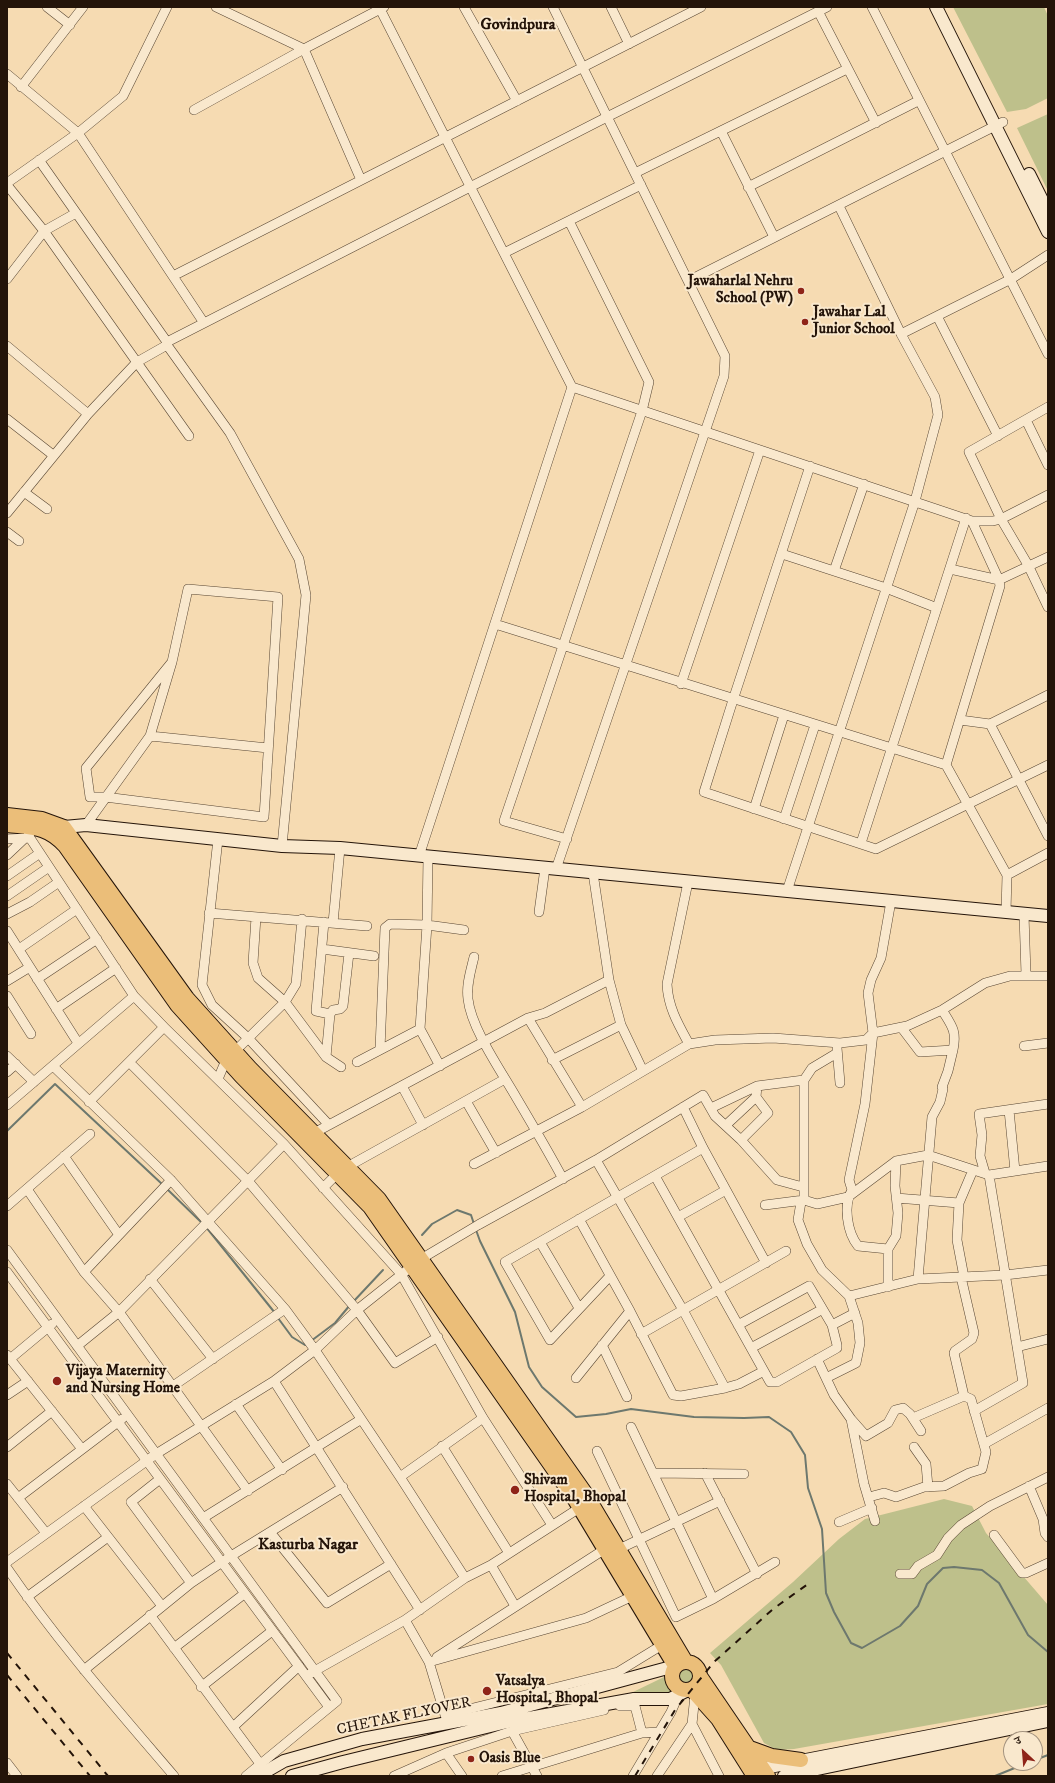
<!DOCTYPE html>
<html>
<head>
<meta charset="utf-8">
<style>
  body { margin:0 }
  #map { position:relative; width:1055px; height:1783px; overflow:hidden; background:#f6dbb2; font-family:"IM FELL DW Pica","Noto Serif Devanagari",serif }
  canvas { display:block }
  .frame { position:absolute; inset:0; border:8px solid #241409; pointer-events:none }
  .north { position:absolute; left:1003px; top:1731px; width:40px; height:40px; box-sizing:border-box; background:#f9e8cd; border:1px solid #a4937f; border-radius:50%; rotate:334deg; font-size:11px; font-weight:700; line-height:16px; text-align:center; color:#241409 }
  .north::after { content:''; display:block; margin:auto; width:14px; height:18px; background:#8f2418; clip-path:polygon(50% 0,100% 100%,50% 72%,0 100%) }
</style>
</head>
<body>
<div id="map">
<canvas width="1055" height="1783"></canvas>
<div class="frame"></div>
<div class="north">उ</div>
</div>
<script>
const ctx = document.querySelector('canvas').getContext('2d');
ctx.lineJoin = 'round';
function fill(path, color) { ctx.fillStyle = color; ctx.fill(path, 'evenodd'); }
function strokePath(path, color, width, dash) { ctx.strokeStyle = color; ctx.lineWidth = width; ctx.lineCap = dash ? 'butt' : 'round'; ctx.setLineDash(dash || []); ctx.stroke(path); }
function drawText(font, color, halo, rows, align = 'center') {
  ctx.font = font + ' "IM FELL DW Pica",serif'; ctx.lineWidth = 4; ctx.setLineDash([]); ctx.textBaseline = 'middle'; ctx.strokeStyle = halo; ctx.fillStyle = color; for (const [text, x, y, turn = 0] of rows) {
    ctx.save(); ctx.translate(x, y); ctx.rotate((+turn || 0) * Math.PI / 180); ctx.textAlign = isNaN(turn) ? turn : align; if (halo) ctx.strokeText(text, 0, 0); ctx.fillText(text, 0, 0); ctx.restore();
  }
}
fill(new Path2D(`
  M953 7H1044L1048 16V98L1026 109 1007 112Z
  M1048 114V191L1017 128Z
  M944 1499 972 1506 986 1533 1048 1605V1704L794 1749 777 1750 764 1743 721 1665 710 1653 793 1582 839 1539 865 1519Z
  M678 1677a8 8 0 1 1 16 0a8 8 0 1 1-16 0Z
  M664 1677 671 1685 672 1693H631Z`), '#bec08b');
strokePath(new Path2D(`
  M7 1131 55 1084 163 1185
  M166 1188 202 1223
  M206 1227 275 1313
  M476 1230 480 1241 515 1312 529 1367 542 1387 576 1417 606 1414 631 1409 694 1417 744 1418 769 1417 791 1432 805 1455 808 1488 822 1529 826 1593 834 1612 851 1643 862 1648 900 1626 918 1606 927 1584 943 1568 954 1567 982 1570 999 1583 1028 1635 1048 1652
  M422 1235 432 1224 457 1210 471 1215 474 1224
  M353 1302 383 1270
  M278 1318 292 1337 305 1345 307 1343
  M311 1341 335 1323 350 1305
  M1035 1760 1048 1755
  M995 1776 1027 1763`), '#6d786e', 2);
const street = new Path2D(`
  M47 7 70 25
  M216 7 304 49 361 180
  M379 7 572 387 972 521H993L1001 519 1048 495
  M464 7 517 101
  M553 7 725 356 724 376 556 869
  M611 7 629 44
  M872 7 1048 354
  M818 11 876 123
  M7 74 78 133 204 323
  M21 87 83 7
  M194 110 304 49 384 7
  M721 131 774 237
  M39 160 167 342
  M635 173 847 69
  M7 183 78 133 123 96 167 7
  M7 185 44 231 189 436
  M748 187 918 101
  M504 253 641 185
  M173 276 701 7
  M7 279 44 231 76 213
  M688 281 1003 122
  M937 316 998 436
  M901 334 1011 279 1048 255
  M7 346 88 414
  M1048 407 969 452 1001 519 1028 565 1048 607
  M7 419 53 455
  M1026 420 1048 465
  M810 466 733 700 704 792 876 849 1048 765
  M24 492 47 509
  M7 513 88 414 137 362 167 345
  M7 532 19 541
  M782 554 886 588 937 608
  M950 569 999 580 1048 557
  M834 571 864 484
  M495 624 946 765 1007 875 1006 912
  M681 684 760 450
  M960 720 990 724 1048 695
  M990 724 1048 836
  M150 736 268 748
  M946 765 1000 586 999 580 972 521
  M754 809 784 715
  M784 819 815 725
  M26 824 30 838 134 996 164 1027 284 1144 401 1274 483 1418 552 1525
  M86 825 150 736 172 662 188 589 278 597 264 817 105 797H90L86 768 172 662
  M7 839 28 838
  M218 839 202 985 212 1005 248 1038 329 1125
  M567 839 504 821 642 411 649 382 569 221
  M861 843 966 518
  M282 846 306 595 299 559 230 433 167 345V342L607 117 827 7
  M7 855 25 838
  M419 856 572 387
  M428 857 427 925 420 1029 440 1066
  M593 873 609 980 621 1025 643 1071
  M1007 875 1048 853
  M7 876 40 853
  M688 882 667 984C668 1007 678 1024 689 1044
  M787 891 915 501 938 415 935 397 901 334 839 206
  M7 896 49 867
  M539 912 545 868
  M209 913 367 926
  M7 914 30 902 59 882
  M1024 915 1026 974 1024 976
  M256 917 253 963 258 978 285 1002 326 1057 341 1067
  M324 922 316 1011 330 1014
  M333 923 340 848
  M7 931 78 1043
  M19 949 77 909
  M322 949 374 956
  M474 957C471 970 466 985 468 999 471 1028 501 1071 516 1097 532 1124 548 1151 563 1179
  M37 979 97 939
  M7 981 30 967
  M7 996 31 1034
  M56 1009 116 968
  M528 1018 582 1107
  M901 1027 920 1052 953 1050C957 1031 952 1026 942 1010
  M1024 1046 1048 1043
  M837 1048 840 1083
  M380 1049 385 928 390 924 427 925 464 930
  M837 1053 812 1068 804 1080V1200L817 1204 848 1197 896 1161 928 1155 989 1175 1048 1166
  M7 1056 34 1082
  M326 1057 330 1014 333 1010 340 1009 343 1006 349 953
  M552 1060 621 1025
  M129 1062 248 1181 357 1310 395 1363 438 1337
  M357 1062 420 1029
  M53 1066 171 1180 285 1309 315 1350 400 1477 465 1578
  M7 1072 16 1064
  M218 1079 226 1060 285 1002 296 984 302 919
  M402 1086 423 1125
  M466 1101 496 1153
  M89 1102 164 1027
  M7 1105 134 996
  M683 1107 703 1148 766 1263
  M711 1108 757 1086 804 1080
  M1009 1110 1015 1171
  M726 1125 756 1097
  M314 1133 528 1018 545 1013 609 980
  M741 1140 768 1113 756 1097 757 1086
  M64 1156 119 1235
  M596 1160 683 1310 725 1388 739 1384 764 1371
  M474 1164 582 1107 689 1044 715 1040 773 1038 840 1043 866 1040 873 1033 907 1026 942 1010 985 983 1010 976H1048
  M347 1167 505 1079
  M985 1173 980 1156 982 1135 979 1114 1048 1104
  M655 1176 770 1382H777L837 1348V1345L832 1325 809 1286 738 1325
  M323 1188 337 1174
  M27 1189 84 1272 119 1312 248 1491
  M896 1198 959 1203
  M801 1202 798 1220 807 1244 822 1270 849 1296 858 1323 860 1343 856 1363 826 1378
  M765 1205 804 1200
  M7 1206 90 1134
  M678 1217 726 1190
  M579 1219 630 1311 673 1395 681 1396 725 1388
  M540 1242 579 1308
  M888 1249 858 1246C847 1232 843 1205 852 1190L849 1180 865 1104 873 1033 868 993 871 980 881 958 891 901
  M7 1250 337 1701 246 1776
  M7 1272 329 1707
  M84 1272 171 1180
  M610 1276 550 1340 505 1262 703 1148
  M961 1277 974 1333 972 1339 955 1351 954 1353 964 1396
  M964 1277 957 1240 959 1203 973 1170
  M150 1279 213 1359
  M918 1279 1005 1275 1048 1270
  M888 1287V1249L896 1236 898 1213 895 1186 896 1161
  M849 1296 918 1279 932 1117 940 1102 943 1089 942 1087 948 1071 953 1050
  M832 1325 855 1313
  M641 1334 786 1251
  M602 1345 627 1397
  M77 1346 119 1312 284 1144
  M1017 1347 1048 1339
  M751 1348 821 1310
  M7 1355 82 1449
  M10 1359 52 1324
  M817 1359 834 1395 851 1419 864 1484 875 1521
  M576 1378 630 1311
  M274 1381 420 1610
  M173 1386 285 1309
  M7 1395 28 1381
  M236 1404 282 1470
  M974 1411 1023 1383 989 1175
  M851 1419 866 1436 888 1423 895 1410 903 1408 910 1414 921 1431
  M631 1427 713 1599
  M984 1444 1048 1408
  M442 1446 509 1553
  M7 1447 52 1411
  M914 1447 926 1464 928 1487
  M597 1451 676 1617 713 1599 775 1562
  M653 1473 744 1474
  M705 1473 757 1574
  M400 1477 483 1418
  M160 1479 131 1502 191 1583
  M7 1484 46 1533
  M1029 1486 1043 1519 1045 1533 1048 1537
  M869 1497 884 1493 896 1497 924 1487 944 1486 969 1473 982 1469 986 1452 971 1399 964 1396 913 1418
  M18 1498 122 1419
  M84 1506 162 1606
  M203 1518 360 1420
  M839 1522 872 1508
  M270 1532 327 1603 391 1564
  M994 1535 1022 1573H1026L1048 1563
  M619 1549 720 1501
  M7 1562 156 1454 274 1381 315 1350 357 1310 421 1259 478 1225 596 1160 703 1095 715 1116 741 1140 777 1180 803 1187
  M491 1565 515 1606
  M7 1568C57 1641 116 1708 174 1776
  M900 1574H912L918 1566 937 1555 948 1538 961 1525 990 1506 1048 1477
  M27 1597 108 1537
  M150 1615 261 1765
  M405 1620 429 1662 445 1715 618 1672 667 1642
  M174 1648 244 1594
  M437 1657 605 1549
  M429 1662 586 1618 637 1594
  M84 1670 191 1583 231 1556 343 1487
  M311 1673 405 1620 465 1578 491 1565 584 1505
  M201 1687 272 1631
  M620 1706H635L642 1733
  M692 1724 719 1776
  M233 1727 299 1666
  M512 1731 537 1776
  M446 1753 462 1776
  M7 1763 17 1776
  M394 1776 446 1753 512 1731 604 1710
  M502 1776 642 1733 658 1732
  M633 1776 671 1712 678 1696
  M657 1776 692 1724 695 1695`);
const secondary = new Path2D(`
  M936 7 1048 232
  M1029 174 1048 212
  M59 832 64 827 86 825 282 846 340 848 1048 916
  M754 1770 1048 1713
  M258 1776 284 1761 362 1739 501 1713 675 1666
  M292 1776 343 1762 507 1722 634 1699H670L686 1691
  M784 1776 1048 1721`);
const primary = new Path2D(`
  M7 815 42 819 64 827 187 998 250 1068 379 1199 586 1494 686 1662
  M7 825C32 828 47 826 65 846L177 1005 241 1076 370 1207 575 1500 675 1666
  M672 1676a14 14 0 1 1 28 0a14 14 0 1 1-28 0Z
  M700 1676 768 1776
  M691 1689 718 1719 754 1776
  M750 1748 772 1756 801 1760`);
strokePath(street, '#584633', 10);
strokePath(secondary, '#241409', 14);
strokePath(primary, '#241409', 16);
strokePath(street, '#f9e8cd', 9);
strokePath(secondary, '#f9e8cd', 12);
strokePath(primary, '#ebbe79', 14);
strokePath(new Path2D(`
  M7 1653 108 1776
  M7 1675 90 1776
  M635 1776 675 1710 714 1662 773 1609 808 1584`), '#241409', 2, [7, 7]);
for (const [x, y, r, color] of [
  [801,291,4,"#8f2418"],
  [805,322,4,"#8f2418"],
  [57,1381,5,"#8f2418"],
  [515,1490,5,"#8f2418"],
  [487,1691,5,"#8f2418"],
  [471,1759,4,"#8f2418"]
]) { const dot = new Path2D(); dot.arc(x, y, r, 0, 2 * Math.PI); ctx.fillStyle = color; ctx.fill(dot); strokePath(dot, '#f9e8cd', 1.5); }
drawText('bold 15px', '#241409', '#f9e8cd', [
  ["Jawaharlal Nehru",793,282,"right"],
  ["School (PW)",793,299,"right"],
  ["Jawahar Lal",813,313],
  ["Junior School",813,330],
  ["Vijaya Maternity",66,1372],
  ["and Nursing Home",66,1389],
  ["Shivam",524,1481],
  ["Hospital, Bhopal",524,1498],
  ["Vatsalya",496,1682],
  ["Hospital, Bhopal",496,1699],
  ["Oasis Blue",479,1759]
], 'left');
drawText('15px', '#241409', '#f9e8cd', [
  ["CHETAK FLYOVER",404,1717,-12]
]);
drawText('bold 16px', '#241409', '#f9e8cd', [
  ["Govindpura",518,26],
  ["Kasturba Nagar",308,1546]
]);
</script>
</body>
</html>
